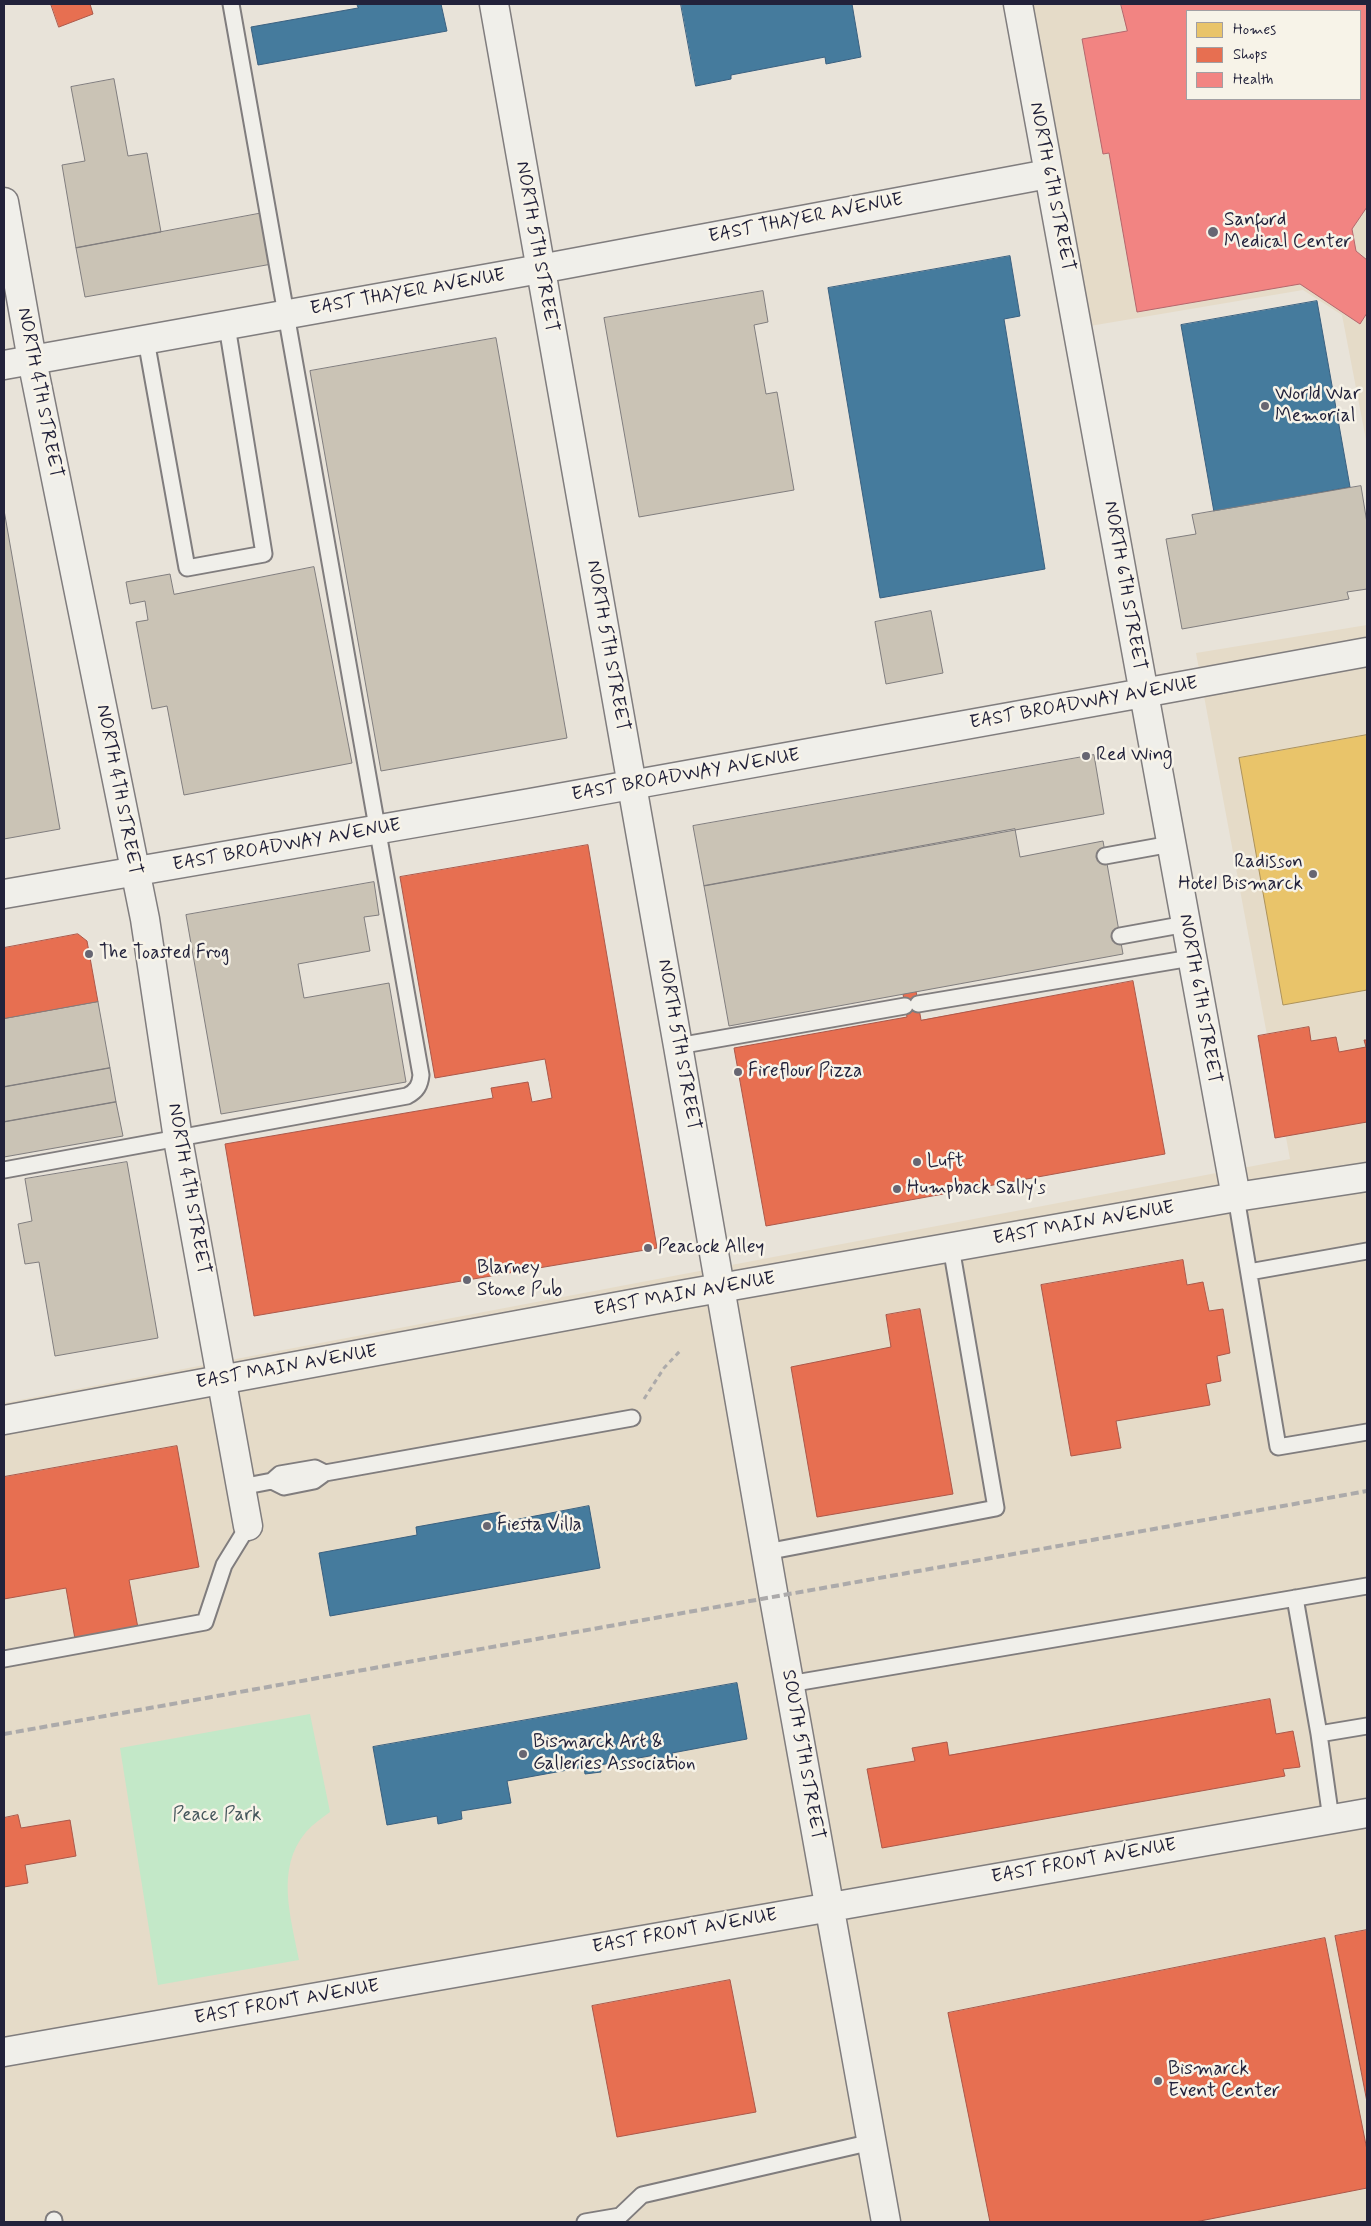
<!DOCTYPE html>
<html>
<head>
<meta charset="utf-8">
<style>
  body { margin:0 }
  #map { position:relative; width:1371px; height:2226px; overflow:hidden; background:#e8e3d9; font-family:Mynerve,sans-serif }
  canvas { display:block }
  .frame { position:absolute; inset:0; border:5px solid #22223b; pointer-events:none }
  .legend { position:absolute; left:1186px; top:10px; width:175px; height:90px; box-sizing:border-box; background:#f7f3e8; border:1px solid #a29fa3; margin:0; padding:6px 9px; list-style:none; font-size:15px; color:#22223b }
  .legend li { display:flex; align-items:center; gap:10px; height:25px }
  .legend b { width:25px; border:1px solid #a29fa3 }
</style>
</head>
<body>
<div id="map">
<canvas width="1371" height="2226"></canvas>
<div class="frame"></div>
<ul class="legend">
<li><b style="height:14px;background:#e9c46a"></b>Homes</li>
<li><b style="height:14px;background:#e76f51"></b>Shops</li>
<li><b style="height:14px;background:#f28482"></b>Health</li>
</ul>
</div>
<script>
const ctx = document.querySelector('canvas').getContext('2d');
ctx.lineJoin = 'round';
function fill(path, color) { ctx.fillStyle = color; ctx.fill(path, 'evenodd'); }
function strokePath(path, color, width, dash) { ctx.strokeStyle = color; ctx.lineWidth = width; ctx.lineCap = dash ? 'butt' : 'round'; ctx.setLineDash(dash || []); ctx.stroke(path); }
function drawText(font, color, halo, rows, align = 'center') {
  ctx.font = font + ' Mynerve,sans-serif'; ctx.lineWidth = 5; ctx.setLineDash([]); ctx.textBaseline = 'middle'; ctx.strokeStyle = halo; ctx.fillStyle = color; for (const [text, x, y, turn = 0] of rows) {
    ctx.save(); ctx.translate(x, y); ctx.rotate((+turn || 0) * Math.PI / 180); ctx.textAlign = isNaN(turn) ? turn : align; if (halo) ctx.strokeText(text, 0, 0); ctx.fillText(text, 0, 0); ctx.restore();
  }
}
fill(new Path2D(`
  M1018 4H1367V445L1342 315 1303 290 1078 328ZM1187 11H1360V99H1187Z
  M1367 625V2222H4V1403L1290 1159 1196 653Z`), '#e5dbc8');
fill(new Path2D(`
  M310 1714 330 1812C322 1818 313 1824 306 1832 275 1869 291 1917 299 1960L158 1985 120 1748Z`), '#c3e8c8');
const homes = new Path2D(`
  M1367 735V990L1283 1005 1239 758Z`);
fill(homes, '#e9c46a');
strokePath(homes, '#ad935c', 1);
const shops = new Path2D(`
  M51 4H90L93 14 59 27Z
  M588 845 657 1248 254 1316 225 1144 493 1098 491 1088 528 1082 532 1102 552 1098 545 1059 435 1078 400 877Z
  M78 934 87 941 98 1002 4 1019V948Z
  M1133 981 1165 1154 766 1226 734 1048 907 1017 903 994 916 991 921 1020Z
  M1309 1027 1311 1041 1336 1037 1339 1052 1366 1047 1364 1040H1367V1122L1275 1138 1258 1036Z
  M1183 1260 1187 1285 1203 1282 1209 1311 1223 1309 1230 1353 1217 1356 1221 1381 1206 1384 1210 1405 1116 1421 1121 1448 1071 1456 1041 1285Z
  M920 1309 953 1494 817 1517 791 1367 891 1347 886 1315Z
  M177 1446 199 1567 129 1580 138 1628 75 1639 66 1588 4 1599V1477Z
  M1270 1699 1276 1734 1293 1731 1300 1767 1283 1769 1285 1776 882 1848 867 1769 915 1761 912 1748 947 1742 949 1755Z
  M18 1815 21 1828 70 1820 76 1856 25 1865 28 1883 4 1887V1818Z
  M1367 1930V2102L1335 1936Z
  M1325 1938 1367 2150V2188L1195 2222H990L948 2013Z
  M730 1980 756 2112 617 2137 592 2006Z`);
fill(shops, '#e76f51');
strokePath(shops, '#ac584a', 1);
const health = new Path2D(`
  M1121 4H1367V207L1352 229 1356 251 1367 260V313L1360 324 1300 284 1137 312 1109 153 1103 154 1082 39 1127 31ZM1187 11H1360V99H1187Z`);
fill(health, '#f28482');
strokePath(health, '#b4676d', 1);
const public = new Path2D(`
  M357 4H441L447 31 258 65 251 27 358 8Z
  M681 4H852L861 57 826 64 825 57 731 75V79L696 86Z
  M1010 256 1020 316 1004 319 1045 569 880 598 828 288Z
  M1317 301 1350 487 1214 512 1181 325Z
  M589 1506 600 1568 330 1616 319 1553 417 1535 416 1527 500 1512 502 1522Z
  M737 1683 747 1739 672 1753 674 1761 657 1764 655 1755 600 1765 601 1772 585 1774 584 1767 507 1781 511 1803 461 1811 462 1819 438 1824 437 1816 387 1825 373 1747Z`);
fill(public, '#457b9d');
strokePath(public, '#3a6080', 1);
const building = new Path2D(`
  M114 79 128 156 147 153 161 232 76 248 62 165 85 161 71 87Z
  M263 213 272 264 85 297 76 248Z
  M763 291 768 322 754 325 766 394 777 392 794 490 639 517 604 318Z
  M496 338 567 738 381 771 310 371Z
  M1361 486 1367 523V589L1347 592 1349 599 1182 629 1166 539 1196 534 1192 515Z
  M4 510 60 829 4 839Z
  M314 567 352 763 184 795 167 706 152 709 136 622 148 620 145 601 130 604 126 582 170 574 174 594Z
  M931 611 943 673 886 684 875 622Z
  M1094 755 1104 814 704 886 693 826Z
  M1015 829 1020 857 1103 841 1123 954 729 1026 704 886Z
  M374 882 379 915 364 917 370 951 298 964 304 998 389 983 406 1082 221 1114 186 915Z
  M98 1002 110 1068 4 1087V1019Z
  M110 1068 116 1102 4 1122V1087Z
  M116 1102 123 1136 4 1157V1122Z
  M127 1162 158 1338 55 1356 39 1262 25 1264 18 1224 32 1221 25 1179Z`);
fill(building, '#cac3b5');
strokePath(building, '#807d7e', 1);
const lane = new Path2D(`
  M146 340 187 568 264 554 227 326
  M1105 856 1171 844
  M1120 936 1186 924
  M918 1004 1191 958
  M678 1046 905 1006
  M4 1170 407 1096C417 1091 420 1085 421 1075L231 4
  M1236 1197 1278 1447 1367 1432
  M1249 1272 1367 1251
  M272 1481 284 1487 314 1481 325 1473 632 1418
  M241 1487 272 1481 280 1474 315 1468 325 1473
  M766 1552 996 1508 951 1247
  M1295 1598 1319 1734
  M4 1659 205 1622 224 1565 248 1526
  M789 1684 1367 1586
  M1331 1819 1319 1734 1367 1726
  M54 2220V2222
  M585 2222 620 2216 642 2195 872 2142`);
const street = new Path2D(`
  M1018 4 1236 1197
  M4 202 32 360 145 919 178 1139 248 1526
  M4 365 540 269 1048 174
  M4 894C384 830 764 762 1143 693`);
const secondary = new Path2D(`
  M494 4 678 1046 774 1598 886 2222
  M1143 693 1367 652
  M4 2052 1367 1813`);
const primary = new Path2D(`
  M4 1420 669 1297 1236 1197 1367 1177`);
strokePath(lane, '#807d7e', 19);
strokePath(street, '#807d7e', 31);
strokePath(secondary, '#807d7e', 31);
strokePath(primary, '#807d7e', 31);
strokePath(new Path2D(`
  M644 1399 664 1368 680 1351`), '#acaaaa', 3, [5, 4]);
strokePath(lane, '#f0efea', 15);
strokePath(street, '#f0efea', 28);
strokePath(secondary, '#f0efea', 28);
strokePath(primary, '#f0efea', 28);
strokePath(new Path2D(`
  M4 1734 1367 1491`), '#acaaaa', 4, [8, 4]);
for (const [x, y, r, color] of [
  [1213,232,6,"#676672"],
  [1265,406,5,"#676672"],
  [1086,756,5,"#676672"],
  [1313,874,5,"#676672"],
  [89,954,5,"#676672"],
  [738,1072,5,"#676672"],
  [917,1162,5,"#676672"],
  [897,1189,5,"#676672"],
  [648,1248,5,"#676672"],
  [467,1280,5,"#676672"],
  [487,1526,5,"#676672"],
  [523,1754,5,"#676672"],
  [1158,2081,5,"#676672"]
]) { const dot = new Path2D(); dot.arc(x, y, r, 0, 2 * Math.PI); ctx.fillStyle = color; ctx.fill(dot); strokePath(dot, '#f7f3e8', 2); }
drawText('19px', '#22223b', '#f7f3e8', [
  ["NORTH 6TH STREET",1051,187,79],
  ["EAST THAYER AVENUE",806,219,-11],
  ["NORTH 5TH STREET",536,247,80],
  ["EAST THAYER AVENUE",408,293,-10],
  ["NORTH 4TH STREET",39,393,79],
  ["NORTH 6TH STREET",1124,586,80],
  ["NORTH 5TH STREET",607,646,80],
  ["EAST BROADWAY AVENUE",1084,704,-10],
  ["EAST BROADWAY AVENUE",686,776,-10],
  ["NORTH 4TH STREET",118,790,79],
  ["EAST BROADWAY AVENUE",287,846,-10],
  ["NORTH 6TH STREET",1199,999,80],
  ["NORTH 5TH STREET",678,1045,80],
  ["NORTH 4TH STREET",188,1189,80],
  ["EAST MAIN AVENUE",1084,1224,-10],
  ["EAST MAIN AVENUE",685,1295,-10],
  ["EAST MAIN AVENUE",287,1368,-10],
  ["SOUTH 5TH STREET",802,1755,80],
  ["EAST FRONT AVENUE",1084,1862,-10],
  ["EAST FRONT AVENUE",685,1932,-10],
  ["EAST FRONT AVENUE",287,2003,-10]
]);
drawText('19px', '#22223b', '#f7f3e8', [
  ["Sanford",1224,221],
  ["Medical Center",1224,243],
  ["World War",1275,395],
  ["Memorial",1275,417],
  ["Red Wing",1096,756],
  ["Radisson",1303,863,"right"],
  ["Hotel Bismarck",1303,885,"right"],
  ["The Toasted Frog",99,954],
  ["Fireflour Pizza",748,1072],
  ["Luft",927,1162],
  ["Humpback Sally's",907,1189],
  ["Peacock Alley",658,1248],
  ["Blarney",477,1269],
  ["Stone Pub",477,1291],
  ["Fiesta Villa",497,1526],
  ["Bismarck Art &",533,1743],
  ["Galleries Association",533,1765],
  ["Bismarck",1168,2070],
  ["Event Center",1168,2092]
], 'left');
drawText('19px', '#43555b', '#f7f3e8', [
  ["Peace Park",217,1816]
]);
</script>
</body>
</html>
